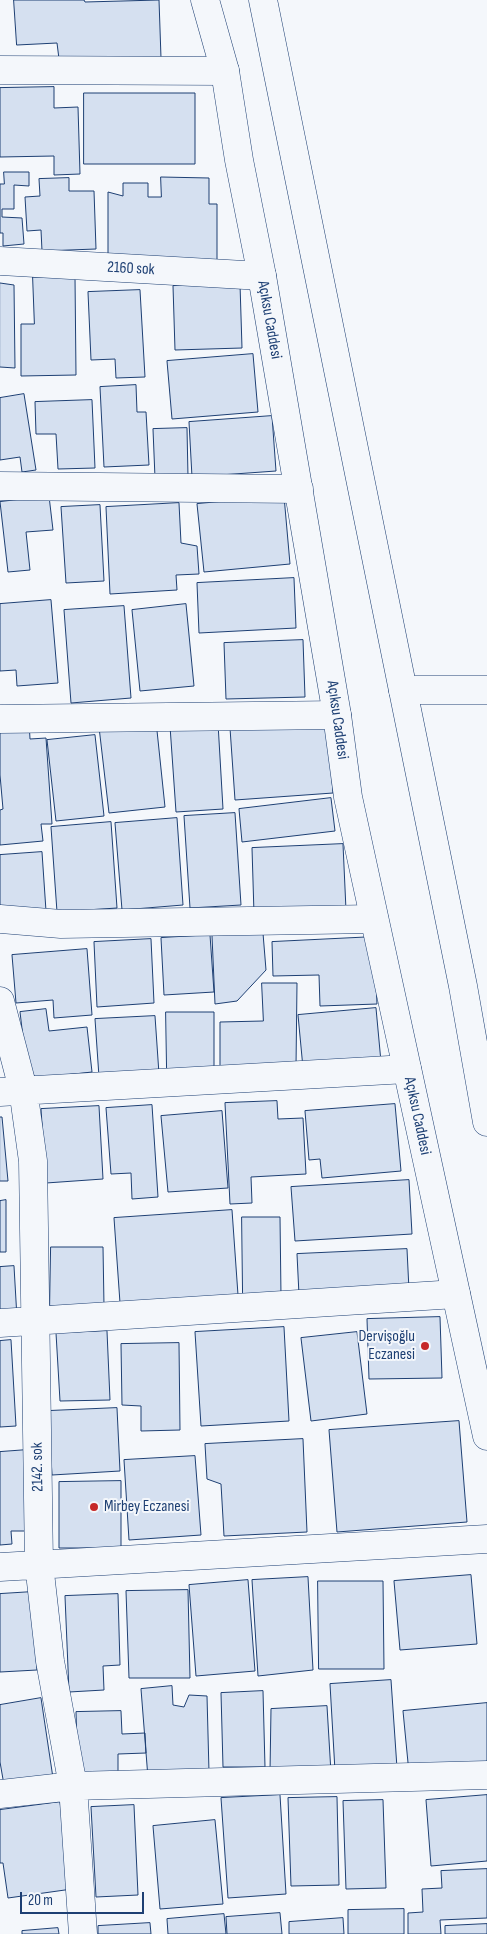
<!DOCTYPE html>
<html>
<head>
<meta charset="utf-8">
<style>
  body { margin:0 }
  #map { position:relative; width:487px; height:1934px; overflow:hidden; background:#f4f7fb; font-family:"Sofia Sans Condensed",sans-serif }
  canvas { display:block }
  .scale { position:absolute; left:20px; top:1892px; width:124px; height:22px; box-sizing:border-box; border:2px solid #1d3f73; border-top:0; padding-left:6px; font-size:15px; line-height:18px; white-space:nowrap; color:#1d3f73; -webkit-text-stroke:4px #f4f7fb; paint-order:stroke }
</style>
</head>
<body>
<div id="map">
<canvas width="487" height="1934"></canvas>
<div class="scale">20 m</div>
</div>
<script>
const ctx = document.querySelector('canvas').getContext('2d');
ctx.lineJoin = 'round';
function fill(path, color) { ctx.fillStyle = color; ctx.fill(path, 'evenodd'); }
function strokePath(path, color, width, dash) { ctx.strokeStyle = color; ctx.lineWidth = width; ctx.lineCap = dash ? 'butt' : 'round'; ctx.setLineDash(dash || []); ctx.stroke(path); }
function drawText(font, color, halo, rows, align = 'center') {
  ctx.font = font + ' "Sofia Sans Condensed",sans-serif'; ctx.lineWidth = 4; ctx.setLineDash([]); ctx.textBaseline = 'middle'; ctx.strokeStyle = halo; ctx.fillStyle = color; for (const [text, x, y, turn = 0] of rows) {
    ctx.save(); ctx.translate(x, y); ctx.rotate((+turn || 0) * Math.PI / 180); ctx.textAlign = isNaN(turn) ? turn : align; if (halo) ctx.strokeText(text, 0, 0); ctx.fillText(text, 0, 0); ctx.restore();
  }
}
const building = new Path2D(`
  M14 0H84L85 2 159 0 161 58 59 59 57 43 17 45Z
  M54 87V108L78 107 80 174 54 175V156L0 157V88Z
  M84 93H195V164H84Z
  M4 172H29V186L14 185V209H2V217L22 218 24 244 3 246V233H0V184H4Z
  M161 177 209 178V204H217V263L108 262V192L123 196V183H148V197H161Z
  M69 178V191H94L96 249 42 251 41 230 27 231 25 197 40 196 39 179Z
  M33 277H75L76 375 21 376V324H34Z
  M0 283 14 285 15 368 0 367Z
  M240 284 242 348 175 350 173 286Z
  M140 290 145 377 116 378 115 359 91 360 88 292Z
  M253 354 258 412 172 419 167 361Z
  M136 385 137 412H146L149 465 104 467 100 387Z
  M24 394 36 470 22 472 20 457 0 460V398Z
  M92 400 95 468 58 469 56 434H36L35 402Z
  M272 416 276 471 192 477 189 422Z
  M187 428 188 477 155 478 153 429Z
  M49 496 53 530 26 532 30 570 8 572 0 502Z
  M284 496 290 564 204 572 197 504Z
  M179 503 181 543 197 546 199 574 176 575 177 590 110 594 106 507Z
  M100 505 104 581 66 583 61 507Z
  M294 578 296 628 199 633 197 583Z
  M51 600 58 683 17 686 16 670 0 671V604Z
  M186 604 194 686 140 691 132 610Z
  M124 606 131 698 71 703 64 610Z
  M303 640 305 697 226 699 224 643Z
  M328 720 333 793 235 800 230 728Z
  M29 721 30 739 46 738 52 824H41L43 841 0 845V810L3 809 0 775V723Z
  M156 721 165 807 109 813 99 727Z
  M218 723 223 809 176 812 170 726Z
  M95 735 104 816 56 821 47 740Z
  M331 798 335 831 242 842 239 809Z
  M235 813 241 905 190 908 184 816Z
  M177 818 183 905 122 910 115 823Z
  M111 822 117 908 57 912 51 827Z
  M343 844 346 910 254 914 252 848Z
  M42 852 46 911 0 915V855Z
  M263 933 266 970 237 1001 215 1004 212 936Z
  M210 935 214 992 164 995 161 938Z
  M374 937 377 1004 320 1006 319 975 273 976 272 942Z
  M151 939 154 1003 97 1007 94 942Z
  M87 949 92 1015 54 1018 53 1000 16 1003 12 955Z
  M262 983H297L296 1067 220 1068V1022L263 1021Z
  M376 1008 381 1062 303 1068 298 1015Z
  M46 1009 49 1031 87 1027 92 1072 28 1079 20 1012Z
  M166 1012H214V1071H167Z
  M155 1016 159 1074 99 1077 95 1019Z
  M277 1101 278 1119 303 1118 306 1174 251 1177 252 1203 230 1204 225 1103Z
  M395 1104 401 1171 322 1178 320 1159 309 1160 305 1111Z
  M152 1105 158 1197 132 1199 131 1173 111 1174 106 1108Z
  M99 1106 103 1179 46 1183 41 1109Z
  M222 1111 228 1188 168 1192 161 1116Z
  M0 1117H2L8 1181H0Z
  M409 1180 412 1234 295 1241 291 1187Z
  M6 1200V1252H0V1201Z
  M232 1210 238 1295 120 1303 114 1218Z
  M242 1217H280L281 1296 243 1297Z
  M51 1247H103L104 1306H50Z
  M407 1249 409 1290 299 1295 297 1254Z
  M14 1266 17 1318 0 1319V1267Z
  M440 1317 442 1378 369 1379 367 1319Z
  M284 1327 289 1421 201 1426 195 1332Z
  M107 1331 110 1400 60 1401 56 1333Z
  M357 1332 367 1414 311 1421 301 1338Z
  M11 1340 16 1426 0 1427V1341Z
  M179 1343 180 1430 141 1431V1406L122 1405 121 1344Z
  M117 1408 120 1471 52 1475 48 1411Z
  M459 1421 467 1522 337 1532 329 1430Z
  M303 1439 307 1532 224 1536 221 1484 207 1479 205 1444Z
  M27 1450 31 1531H11L12 1544 0 1545V1452Z
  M195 1456 201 1535 129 1540 124 1460Z
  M121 1481V1548H59V1482Z
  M471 1575 477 1644 400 1650 394 1581Z
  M308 1577 313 1670 258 1676 252 1580Z
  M248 1580 255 1671 196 1676 189 1585Z
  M318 1581H383L384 1669H319Z
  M188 1590 190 1678H129L126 1591Z
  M32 1592 37 1670 0 1672V1594Z
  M118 1594 120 1665 103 1666 104 1690 69 1692 65 1596Z
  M391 1680 397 1768 335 1771 330 1684Z
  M172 1686 173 1705 184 1707 189 1695 207 1696 209 1772 148 1778 141 1689Z
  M263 1691 265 1767H223L221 1693Z
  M41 1698 53 1778 4 1785 0 1762V1705Z
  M487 1703V1765L409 1773 403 1711Z
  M327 1706 331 1773 270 1772 271 1709Z
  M121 1711 122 1734 145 1733 146 1753 118 1754V1778L78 1780 76 1712Z
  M280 1795 286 1894 228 1898 221 1798Z
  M487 1795V1861L431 1866 426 1800Z
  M337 1797 339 1885 291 1886 288 1798Z
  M383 1800 386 1888 346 1889 343 1801Z
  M60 1802 72 1889 8 1898 3 1863H0V1810Z
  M134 1805 138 1895 96 1897 91 1807Z
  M215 1820 223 1904 160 1909 153 1826Z
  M487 1869V1918L440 1920 441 1934H408V1913L423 1912 422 1889 442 1888 441 1871Z
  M404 1909V1934H348V1910Z
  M280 1913 282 1934H227L226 1917Z
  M224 1914 226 1934H168L167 1919Z
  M343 1918 344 1934H289V1922Z
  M150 1923 151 1934H98V1926Z
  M487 1924V1934H445V1926Z
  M58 1928 59 1934H22V1931Z`);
fill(building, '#d5e0f0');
strokePath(building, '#1d3f73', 1);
const minor = new Path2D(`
  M0 70 225 71
  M0 261 262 276
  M0 486 299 489
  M403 690H487
  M0 719 337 715
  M0 919 61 924 374 919
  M0 1001 23 1089 33 1161 39 1564 50 1661 73 1786 83 1934
  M0 1092 407 1069
  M0 1323 456 1294
  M0 1567 487 1539
  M0 1794 73 1786 487 1775`);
const major = new Path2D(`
  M205 0 225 71 239 160 262 276 337 715 348 797 487 1436
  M263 0 463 986 487 1122`);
strokePath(minor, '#1d3f73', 29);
strokePath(major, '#1d3f73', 29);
strokePath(minor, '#f4f7fb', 28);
strokePath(major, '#f4f7fb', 28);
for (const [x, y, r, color] of [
  [425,1346,5,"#c62828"],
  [94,1507,5,"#c62828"]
]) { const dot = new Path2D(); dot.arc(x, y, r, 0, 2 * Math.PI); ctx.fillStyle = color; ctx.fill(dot); strokePath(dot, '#f4f7fb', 2); }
drawText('16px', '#1d3f73', '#f4f7fb', [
  ["2160 sok",131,269,3],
  ["Açıksu Caddesi",269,320,80],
  ["Açıksu Caddesi",337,720,82],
  ["Açıksu Caddesi",417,1116,78],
  ["2142. sok",38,1467,-91]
]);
drawText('16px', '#1d3f73', '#f4f7fb', [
  ["Dervişoğlu",415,1337],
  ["Eczanesi",415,1355],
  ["Mirbey Eczanesi",104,1507,"left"]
], 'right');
</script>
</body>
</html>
